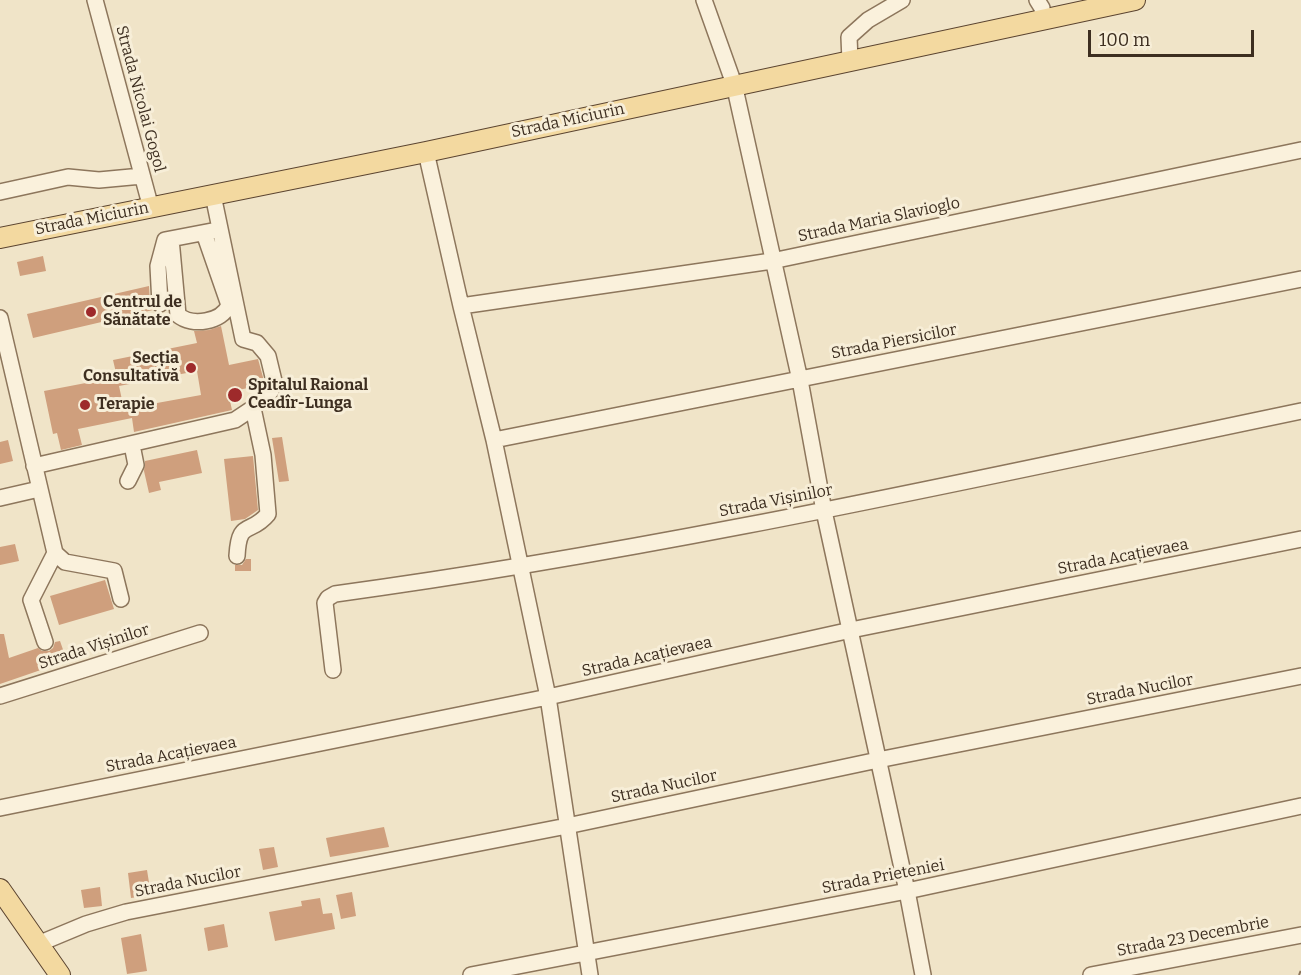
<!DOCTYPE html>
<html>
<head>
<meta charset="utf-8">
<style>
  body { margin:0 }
  #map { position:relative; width:1301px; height:975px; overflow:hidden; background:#f0e4c8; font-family:Bitter,serif }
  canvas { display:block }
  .scale { position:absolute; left:1088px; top:30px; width:166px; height:27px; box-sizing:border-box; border:3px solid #3d2e20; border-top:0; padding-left:8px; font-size:18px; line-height:21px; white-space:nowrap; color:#3d2e20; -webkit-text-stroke:4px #f7eed8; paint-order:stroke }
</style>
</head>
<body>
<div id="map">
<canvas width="1301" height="975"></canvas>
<div class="scale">100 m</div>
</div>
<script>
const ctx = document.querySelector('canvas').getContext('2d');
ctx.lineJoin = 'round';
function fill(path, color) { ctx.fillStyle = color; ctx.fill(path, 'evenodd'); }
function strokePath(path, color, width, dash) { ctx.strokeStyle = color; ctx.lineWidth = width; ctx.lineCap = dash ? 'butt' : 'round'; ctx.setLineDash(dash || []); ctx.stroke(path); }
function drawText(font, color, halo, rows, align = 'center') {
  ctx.font = font + ' Bitter,serif'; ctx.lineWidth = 6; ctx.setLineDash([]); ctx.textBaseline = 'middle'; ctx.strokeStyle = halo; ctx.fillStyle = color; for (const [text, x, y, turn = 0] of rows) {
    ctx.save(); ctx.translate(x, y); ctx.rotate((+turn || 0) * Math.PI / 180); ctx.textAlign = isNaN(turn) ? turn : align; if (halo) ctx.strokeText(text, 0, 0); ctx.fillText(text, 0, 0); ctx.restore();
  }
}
fill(new Path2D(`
  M43 256 46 271 20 276 17 262Z
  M149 286 150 305 153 310 33 338 27 314Z
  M221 326 229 365 258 359 264 381 263 385 228 392 232 410 134 432 132 418 78 429 82 445 61 450 57 433 53 434 44 391 117 377 113 360 197 343 194 331 209 330ZM197 371 201 395 124 409 119 386Z
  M282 437 289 481 279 482 272 438Z
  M8 440 13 461 0 464V442Z
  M197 450 202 473 159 482 161 490 149 493 144 471 145 461Z
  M253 456 258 510 245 519 231 521 224 459Z
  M15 544 19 561 0 565V547Z
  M246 559H251V571H235V565H242Z
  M105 580 114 609 59 625 50 596Z
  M0 634H4L9 658 38 648 42 651H49L53 648 55 642 60 641 67 661 0 684Z
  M384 827 389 847 330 857 326 838Z
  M274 847 278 867 263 870 259 849Z
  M147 870 151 895 131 898 128 873Z
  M100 887 102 906 84 908 81 890Z
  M352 892 356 916 341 919 336 895Z
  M320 898 323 914 332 913 335 929 275 941 269 912 302 906 301 901Z
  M224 924 228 947 208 951 204 928Z
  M141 934 147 971 127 974 121 938Z`), '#cf9f7d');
const minor = new Path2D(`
  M95 0 151 208
  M704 0 734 84 800 380 824 511 907 891 923 975
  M1037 0 1042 8 1043 21
  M850 61 849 37 868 20 902 0
  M426 152 461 306 494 440 548 697 590 975
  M0 192 68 177 99 180 142 176
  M213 195 243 339 257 343 268 356 274 381 271 391 253 408 263 455 268 514C250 536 239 518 237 556
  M171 239 178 315C192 327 222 322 229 305L204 233
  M160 304 158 266 165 240 212 231
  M461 306 772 261 1301 150
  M0 318 55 553 31 600 45 642
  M494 440 1301 279
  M34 466 235 420 253 408
  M128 481 136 465 132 445
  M0 498 39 489
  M55 553 65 562 114 571 121 599
  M333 670 325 603 328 598 335 594C660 550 980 478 1301 411
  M0 696 200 633
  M0 808 548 697 851 630 1301 539
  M38 944 86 924 126 912 567 826 878 760 1301 676
  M471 975 907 891 1301 806
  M1091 975 1301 935`);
const major = new Path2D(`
  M0 238 426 152 1135 0
  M0 889 60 975`);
strokePath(minor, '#8d765c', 18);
strokePath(major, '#5b4430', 22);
strokePath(new Path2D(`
  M1299 975 1301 970`), '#8d765c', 2, [4.5, 3]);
strokePath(minor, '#faf1dc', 15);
strokePath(major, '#f3d9a0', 20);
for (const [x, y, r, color] of [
  [91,312,6,"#9e2a2b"],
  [191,368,6,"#9e2a2b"],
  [235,395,8,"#9e2a2b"],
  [85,405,6,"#9e2a2b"]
]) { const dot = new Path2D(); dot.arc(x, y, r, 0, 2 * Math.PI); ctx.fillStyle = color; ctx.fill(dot); strokePath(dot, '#f7eed8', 2); }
drawText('16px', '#3d2e20', '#f7eed8', [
  ["Strada Nicolai Gogol",140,99,75],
  ["Strada Miciurin",568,121,-12],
  ["Strada Miciurin",92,219,-11],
  ["Strada Maria Slavioglo",879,220,-12],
  ["Strada Piersicilor",894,342,-11],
  ["Strada Vișinilor",776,501,-11],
  ["Strada Acațievaea",1123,557,-11],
  ["Strada Vișinilor",94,647,-18],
  ["Strada Acațievaea",647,657,-13],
  ["Strada Nucilor",1140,690,-11],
  ["Strada Acațievaea",171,755,-11],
  ["Strada Nucilor",664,787,-12],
  ["Strada Prieteniei",883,877,-11],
  ["Strada Nucilor",188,882,-11],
  ["Strada 23 Decembrie",1193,937,-11]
]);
drawText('bold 16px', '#3d2e20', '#f7eed8', [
  ["Centrul de",103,303],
  ["Sănătate",103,321],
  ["Secția",179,359,"right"],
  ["Consultativă",179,377,"right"],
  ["Spitalul Raional",248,386],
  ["Ceadîr-Lunga",248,404],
  ["Terapie",97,405]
], 'left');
</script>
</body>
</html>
